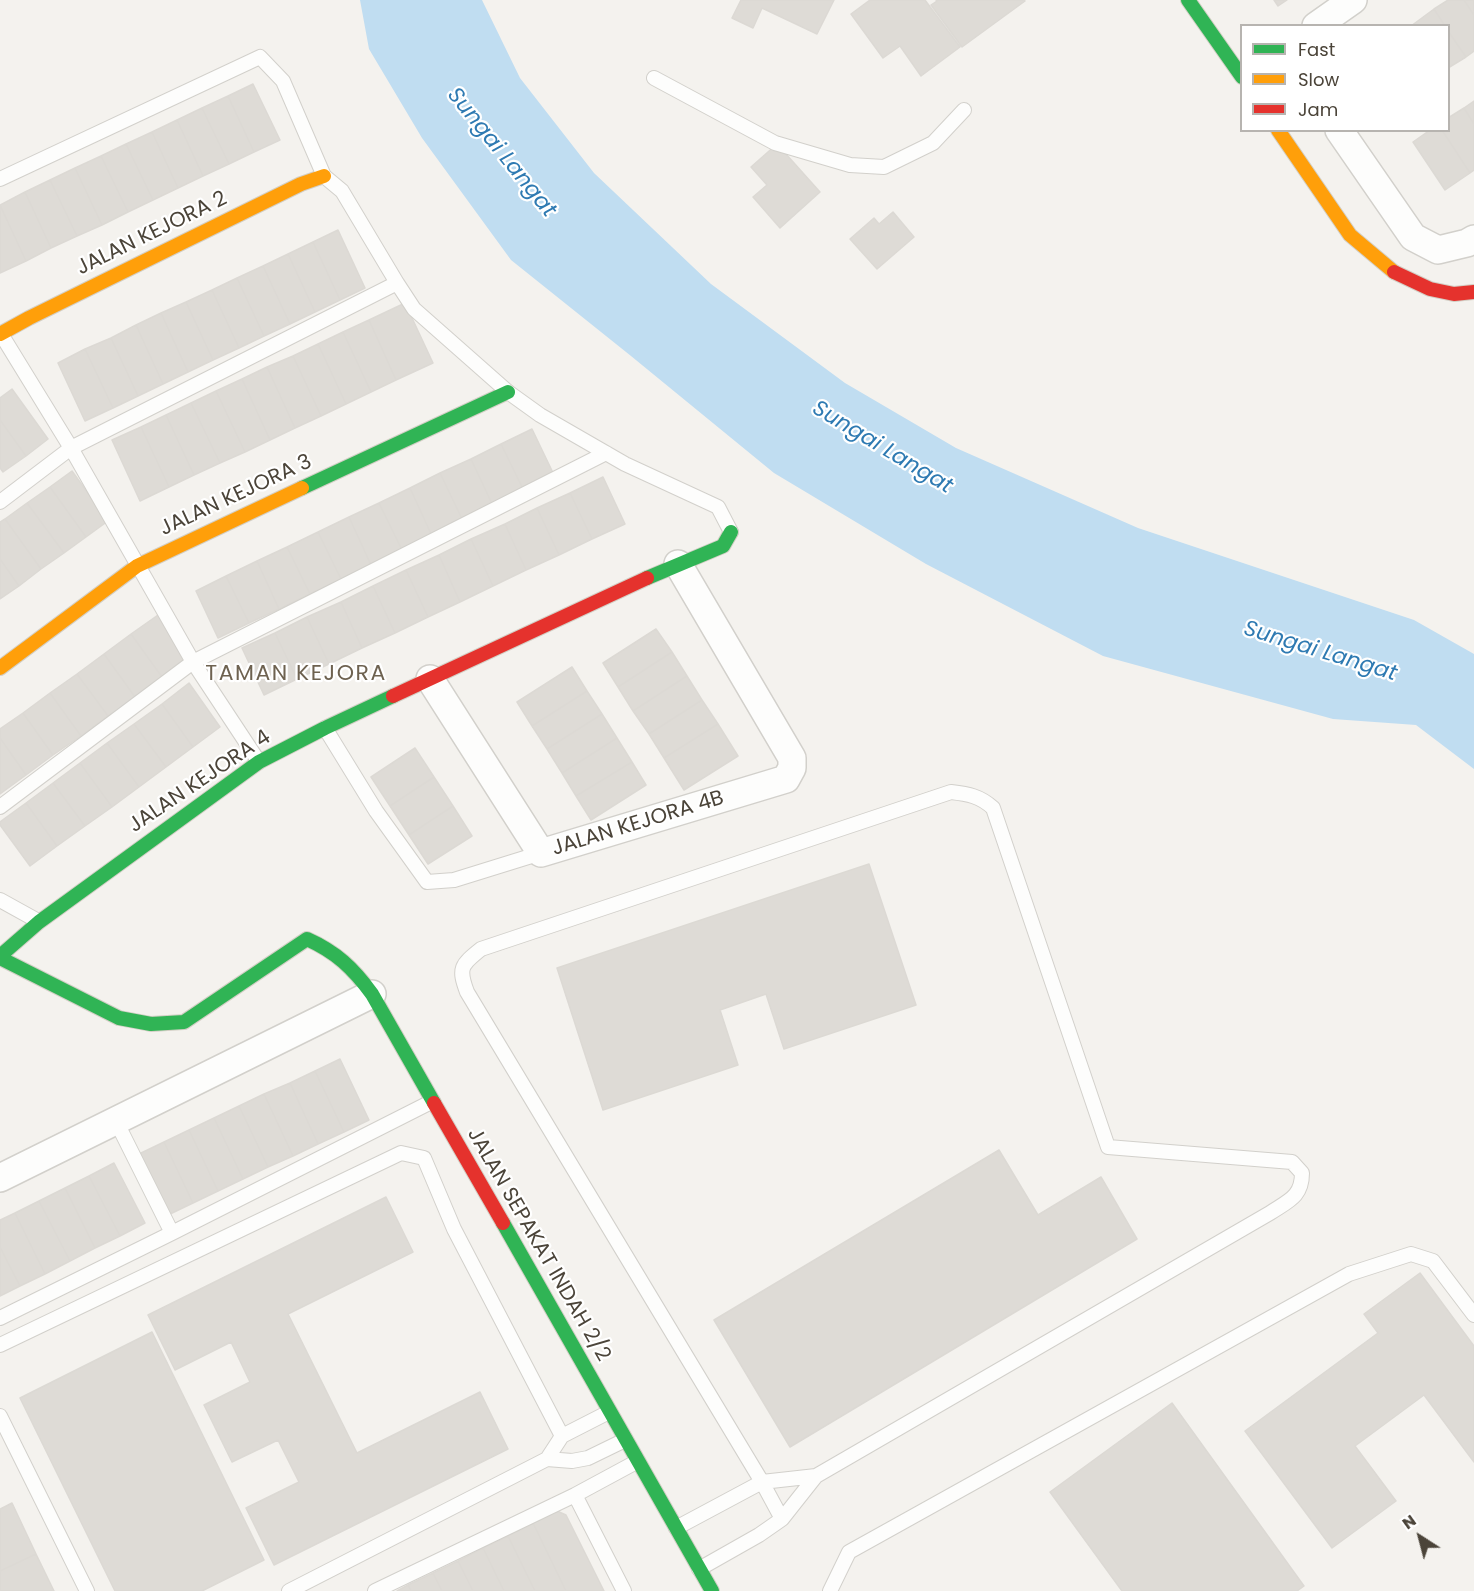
<!DOCTYPE html>
<html>
<head>
<meta charset="utf-8">
<style>
  body { margin:0 }
  #map { position:relative; width:1474px; height:1591px; overflow:hidden; background:#f4f2ee; font-family:Poppins,sans-serif }
  canvas { display:block }
  .legend { position:absolute; left:1240px; top:24px; width:210px; height:108px; box-sizing:border-box; background:#fff; border:2px solid #b7b4b0; margin:0; padding:8px 10px; list-style:none; font-size:18px; color:#4b4439 }
  .legend li { display:flex; align-items:center; gap:12px; height:30px }
  .legend b { width:30px; border:2px solid #b7b4b0 }
  .north { position:absolute; left:1390px; top:1507px; width:60px; height:60px; -webkit-text-stroke:4px #fff; paint-order:stroke; rotate:324deg; font-size:16px; font-weight:700; line-height:24px; text-align:center; color:#4b4439 }
  .north::after { content:''; display:block; margin:auto; width:21px; height:27px; background:#4b4439; clip-path:polygon(50% 0,100% 100%,50% 72%,0 100%) }
</style>
</head>
<body>
<div id="map">
<canvas width="1474" height="1591"></canvas>
<ul class="legend">
<li><b style="height:8px;background:#30b455"></b>Fast</li>
<li><b style="height:8px;background:#ff9f0a"></b>Slow</li>
<li><b style="height:8px;background:#e5322d"></b>Jam</li>
</ul>
<div class="north">N</div>
</div>
<script>
const ctx = document.querySelector('canvas').getContext('2d');
ctx.lineJoin = 'round';
function fill(path, color) { ctx.fillStyle = color; ctx.fill(path, 'evenodd'); }
function strokePath(path, color, width, dash) { ctx.strokeStyle = color; ctx.lineWidth = width; ctx.lineCap = dash ? 'butt' : 'round'; ctx.setLineDash(dash || []); ctx.stroke(path); }
function drawText(font, color, halo, rows, align = 'center') {
  ctx.font = font + ' Poppins,sans-serif'; ctx.lineWidth = 4.5; ctx.setLineDash([]); ctx.textBaseline = 'middle'; ctx.strokeStyle = halo; ctx.fillStyle = color; for (const [text, x, y, turn = 0] of rows) {
    ctx.save(); ctx.translate(x, y); ctx.rotate((+turn || 0) * Math.PI / 180); ctx.textAlign = isNaN(turn) ? turn : align; if (halo) ctx.strokeText(text, 0, 0); ctx.fillText(text, 0, 0); ctx.restore();
  }
}
fill(new Path2D(`
  M360 0H482L520 78 594 173 711 284 845 383 956 448 1138 528 1414 620 1474 654V769L1416 725 1333 719 1103 656 926 564 774 473 631 356 511 260 422 138 369 49Z`), '#c0ddf1');
const building = new Path2D(`
  M741 0H834L817 34 762 8 753 28 732 18Z
  M870 0H925L960 47 921 76 900 46 883 58 851 14Z
  M936 0H1024L1025 1 962 47 931 5 937 1Z
  M1274 0H1287L1278 6Z
  M1448 0H1464L1474 15V51L1466 57 1448 31V26H1445L1434 9Z
  M1464 0H1474V15Z
  M1434 9 1445 26H1411Z
  M1448 31 1466 57 1448 68Z
  M253 84 280 140 254 152 228 96Z
  M228 96 254 152 229 164 202 108Z
  M1474 101V124L1464 108Z
  M202 108 229 164 203 176 177 120Z
  M1464 108 1474 124V170L1470 173 1442 130H1448V118Z
  M177 120 203 176 178 188 152 132Z
  M1430 130H1442L1470 173 1445 190 1413 142Z
  M152 132 178 188 153 200 126 144Z
  M126 144 153 200 128 212 101 156Z
  M777 144 820 192 780 228 753 197 767 185 751 167Z
  M101 156 128 212 102 225 75 168Z
  M75 168 102 225 77 236 50 180Z
  M50 180 77 236 51 248 25 192Z
  M25 192 51 248 26 261 0 205Z
  M0 205 26 261 0 273Z
  M893 212 914 237 877 269 850 239 874 218 879 224Z
  M338 230 365 288 340 300 313 242Z
  M313 242 340 300 315 312 288 254Z
  M288 254 315 312 290 324 263 266Z
  M263 266 290 324 264 336 237 278Z
  M237 278 264 336 239 348 212 290Z
  M212 290 239 348 213 360 186 302Z
  M186 302 213 360 188 372 161 313Z
  M405 303 433 363 396 380 369 320Z
  M161 313 188 372 163 384 136 325Z
  M369 320 396 380 371 392 343 332Z
  M136 325 163 384 138 396 111 338Z
  M343 332 371 392 346 404 318 344Z
  M111 338 138 396 113 408 85 349Z
  M318 344 346 404 321 416 293 356Z
  M85 349 113 408 85 421 58 363Z
  M293 356 321 416 295 428 267 367Z
  M267 367 295 428 270 440 242 379Z
  M242 379 270 440 245 452 216 391Z
  M12 389 48 439 26 456 0 420V398Z
  M216 391 245 452 220 463 191 403Z
  M191 403 220 463 194 475 166 415Z
  M166 415 194 475 169 487 141 427Z
  M0 420 26 456 3 472 0 468Z
  M141 427 169 487 140 501 112 440Z
  M532 429 555 477 524 491 501 444Z
  M501 444 524 491 493 506 471 459Z
  M471 459 493 506 463 521 440 473Z
  M72 471 108 521 86 537 50 487Z
  M440 473 463 521 432 536 410 488Z
  M603 477 625 524 592 539 570 493Z
  M50 487 86 537 64 553 27 503Z
  M410 488 432 536 402 550 379 503Z
  M570 493 592 539 559 555 537 508Z
  M27 503 64 553 41 569 5 519Z
  M379 503 402 550 371 565 349 517Z
  M537 508 559 555 526 570 505 524Z
  M349 517 371 565 341 579 318 532Z
  M5 519 41 569 19 586 0 559V522Z
  M505 524 526 570 493 586 471 539Z
  M318 532 341 579 310 594 287 547Z
  M471 539 493 586 460 602 439 555Z
  M287 547 310 594 279 609 257 561Z
  M439 555 460 602 428 617 406 570Z
  M0 559 19 586 0 599Z
  M257 561 279 609 249 623 226 576Z
  M406 570 428 617 395 633 373 586Z
  M226 576 249 623 218 638 196 591Z
  M373 586 395 633 362 648 341 602Z
  M341 602 362 648 329 664 307 617Z
  M158 615 189 657 162 677 131 634Z
  M307 617 329 664 297 679 275 633Z
  M656 629 672 652 618 687 603 663Z
  M275 633 297 679 264 695 242 648Z
  M131 634 162 677 135 697 104 654Z
  M672 652 687 676 633 711 618 687Z
  M104 654 135 697 108 716 77 674Z
  M572 667 587 691 532 726 517 702Z
  M77 674 108 716 81 736 50 693Z
  M687 676 702 700 649 734 633 711Z
  M189 683 220 727 193 747 162 704Z
  M587 691 602 714 547 749 532 726Z
  M50 693 81 736 53 755 23 713Z
  M702 700 718 724 664 758 649 734Z
  M162 704 193 747 166 767 134 724Z
  M23 713 53 755 26 775 0 738V729Z
  M602 714 617 738 562 773 547 749Z
  M134 724 166 767 139 787 107 743Z
  M718 724 738 756 684 790 664 758Z
  M0 738 26 775 0 794Z
  M617 738 632 762 576 796 562 773Z
  M107 743 139 787 112 807 80 763Z
  M415 748 434 777 390 806 371 777Z
  M632 762 646 785 591 820 576 796Z
  M80 763 112 807 85 826 53 783Z
  M434 777 453 806 409 835 390 806Z
  M53 783 85 826 57 846 26 803Z
  M26 803 57 846 30 866 0 825V822Z
  M453 806 472 836 428 864 409 835Z
  M869 864 916 1005 784 1049 766 994 720 1010 738 1065 603 1110 557 968Z
  M340 1059 369 1120 344 1132 315 1071Z
  M315 1071 344 1132 318 1144 290 1083Z
  M290 1083 318 1144 293 1156 264 1094Z
  M264 1094 293 1156 268 1167 239 1106Z
  M239 1106 268 1167 243 1179 214 1118Z
  M214 1118 243 1179 218 1191 189 1130Z
  M189 1130 218 1191 193 1203 164 1142Z
  M164 1142 193 1203 168 1215 139 1154Z
  M999 1150 1038 1215 1101 1177 1137 1239 790 1447 714 1320Z
  M114 1163 145 1223 120 1236 89 1176Z
  M89 1176 120 1236 95 1248 65 1188Z
  M65 1188 95 1248 70 1261 39 1201Z
  M386 1197 413 1252 288 1314 357 1453 480 1392 508 1449 274 1565 246 1508 299 1482 278 1440 232 1462 204 1405 250 1382 231 1342 175 1370 148 1315Z
  M39 1201 70 1261 45 1274 15 1213Z
  M15 1213 45 1274 20 1286 0 1247V1220Z
  M0 1247 20 1286 0 1296Z
  M1420 1273 1474 1346V1462L1424 1395 1355 1446 1396 1501 1332 1548 1245 1431 1378 1333 1364 1314Z
  M152 1332 264 1560 202 1591H115L20 1398Z
  M1172 1403 1304 1586 1297 1591H1122L1050 1492Z
  M12 1503 36 1554 0 1571V1509Z
  M557 1511 566 1515 604 1591H566L533 1523Z
  M533 1523 566 1591H535L508 1536Z
  M508 1536 535 1591H504L483 1548Z
  M483 1548 504 1591H473L458 1561Z
  M36 1554 54 1591H0V1571Z
  M458 1561 473 1591H442L433 1573Z
  M433 1573 442 1591H411L408 1585Z
  M408 1585 411 1591H397Z`);
fill(building, '#dedbd6');
strokePath(building, '#dcd9d4', 1.5);
const lane = new Path2D(`
  M654 78 775 143 850 165 884 167 933 143 964 110
  M0 179 260 57 283 81 324 176 342 191 397 283 414 309 508 392 540 415 625 464 718 507 731 532
  M1 334 71 448 193 662 259 762
  M0 502 71 448 397 283
  M325 728 376 811 427 882 454 880 541 853
  M0 807 193 662 606 453
  M0 900 38 921
  M116 1121 172 1233
  M0 1318 172 1233 433 1101
  M0 1345 401 1153 424 1158 454 1229 562 1436 547 1459 289 1591
  M0 1416 87 1591
  M562 1436 609 1412
  M547 1459 572 1461 588 1458 625 1440
  M575 1495 624 1591
  M676 1528 762 1482 816 1476
  M699 1569 759 1535 782 1519 816 1476 1270 1213C1288 1201 1302 1197 1302 1173L1292 1162 1108 1147 993 808C980 796 968 794 951 792L481 949C461 965 458 968 467 992L762 1482 782 1519
  M375 1591 575 1495 638 1461
  M830 1591 849 1552 1349 1274 1411 1254 1433 1261 1474 1315`);
const street = new Path2D(`
  M1316 26 1353 0
  M1339 130 1413 237 1438 250 1467 243 1474 239
  M430 679 541 853 786 779 792 768V758L678 564
  M0 1178 372 994`);
const fast = new Path2D(`
  M1188 0 1242 77
  M302 488 508 392
  M647 578 723 546 731 532
  M0 956 39 922 259 762 325 728 393 696
  M0 958 119 1018 151 1024 184 1022 307 939C336 952 353 968 372 994L434 1103
  M503 1223 712 1591`);
const slow = new Path2D(`
  M1278 130 1350 235 1394 272
  M0 334 29 318 301 184 324 176
  M0 668 137 566 302 488`);
const jam = new Path2D(`
  M1394 272 1430 289 1454 294 1474 292
  M393 696 647 578
  M434 1103 503 1223`);
strokePath(lane, '#d2d0cb', 16);
strokePath(street, '#d2d0cb', 30);
strokePath(fast, '#d3cfc5', 16);
strokePath(slow, '#d3cfc5', 16);
strokePath(jam, '#d3cfc5', 16);
strokePath(lane, '#fdfdfc', 14);
strokePath(street, '#fdfdfc', 27);
strokePath(fast, '#30b455', 14);
strokePath(slow, '#ff9f0a', 14);
strokePath(jam, '#e5322d', 14);
drawText('21px', '#4b4439', '#fff', [
  ["JALAN KEJORA 2",152,234,-26],
  ["JALAN KEJORA 3",236,496,-25],
  ["JALAN KEJORA 4",200,782,-34],
  ["JALAN KEJORA 4B",638,824,-17],
  ["JALAN SEPAKAT INDAH 2/2",538,1245,60]
]);
drawText('italic 22px', '#2e7ab2', '#fff', [
  ["Sungai Langat",501,153,51],
  ["Sungai Langat",882,448,31],
  ["Sungai Langat",1320,652,17]
]);
ctx.letterSpacing = '1.5px';
drawText('22px', '#6e6250', '#fff', [
  ["TAMAN KEJORA",296,674]
]);
ctx.letterSpacing = '0px';
</script>
</body>
</html>
